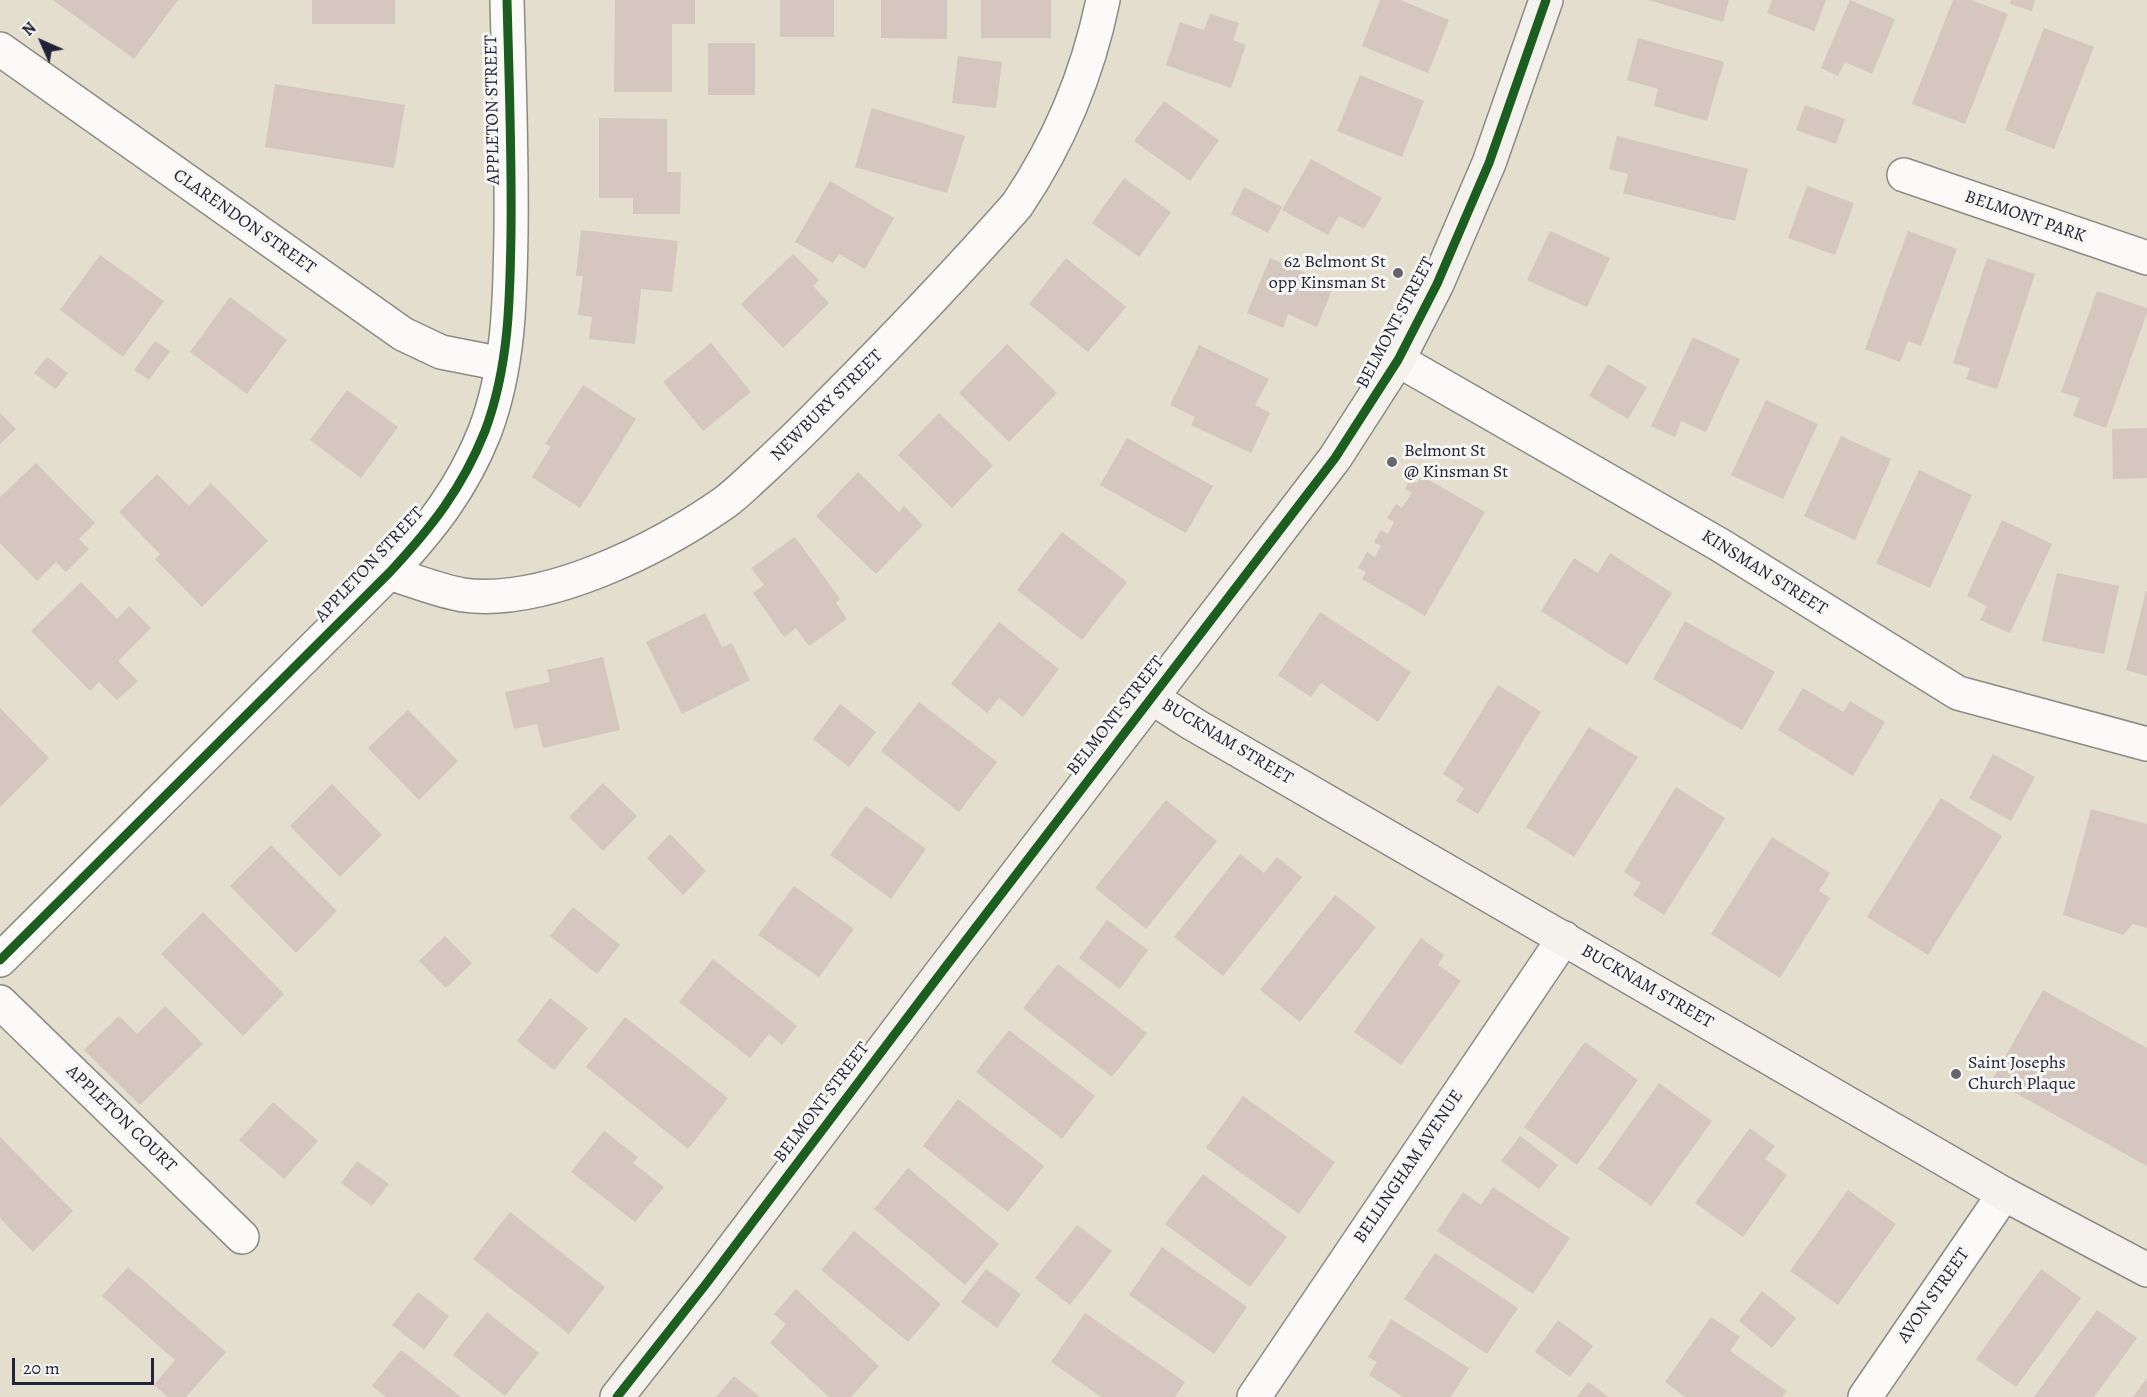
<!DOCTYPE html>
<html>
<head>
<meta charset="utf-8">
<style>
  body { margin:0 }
  #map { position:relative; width:2147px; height:1397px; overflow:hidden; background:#e3decd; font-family:Alegreya,serif }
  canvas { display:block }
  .north { position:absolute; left:12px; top:12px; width:60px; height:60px; -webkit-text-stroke:4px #f6f6f2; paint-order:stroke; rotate:315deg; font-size:16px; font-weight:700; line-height:24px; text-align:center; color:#22223b }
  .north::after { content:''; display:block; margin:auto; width:21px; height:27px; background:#22223b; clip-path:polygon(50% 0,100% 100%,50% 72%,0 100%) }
  .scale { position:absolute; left:12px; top:1358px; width:142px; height:27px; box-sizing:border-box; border:3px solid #22223b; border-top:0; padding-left:8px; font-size:18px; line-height:21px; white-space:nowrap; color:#22223b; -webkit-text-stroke:4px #f6f6f2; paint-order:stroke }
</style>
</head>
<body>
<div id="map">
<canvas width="2147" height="1397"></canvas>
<div class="north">N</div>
<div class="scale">20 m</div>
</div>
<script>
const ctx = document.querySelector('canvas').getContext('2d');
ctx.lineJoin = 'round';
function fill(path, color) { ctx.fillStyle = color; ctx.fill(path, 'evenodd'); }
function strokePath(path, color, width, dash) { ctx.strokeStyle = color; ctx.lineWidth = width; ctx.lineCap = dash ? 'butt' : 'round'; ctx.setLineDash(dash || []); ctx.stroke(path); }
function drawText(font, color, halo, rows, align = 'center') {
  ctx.font = font + ' Alegreya,serif'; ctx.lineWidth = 6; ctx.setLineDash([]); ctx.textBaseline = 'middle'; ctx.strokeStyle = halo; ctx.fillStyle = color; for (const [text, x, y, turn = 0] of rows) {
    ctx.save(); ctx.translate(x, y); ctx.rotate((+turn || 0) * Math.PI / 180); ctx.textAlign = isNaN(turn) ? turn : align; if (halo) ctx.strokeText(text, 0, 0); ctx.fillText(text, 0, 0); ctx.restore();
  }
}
fill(new Path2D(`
  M53 0H178L134 59Z
  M312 0H395V24H312Z
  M615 0H695V24H672V92H614Z
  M780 0H834V37H780Z
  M881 0H947V39L881 38Z
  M981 0H1051V38H981Z
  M1380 0H1400L1449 20 1428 73 1362 46Z
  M1648 0H1729L1723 22Z
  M1772 0H1826L1814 31 1767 13Z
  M1850 0 1895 19 1872 74 1845 62 1838 76 1821 68Z
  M1953 0H1971L2008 14 1965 124 1912 104Z
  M2011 0H2035L2032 11 2010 4Z
  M1210 14 1239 23 1233 40 1246 45 1231 88 1166 65 1180 22 1204 30Z
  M2044 28 2094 47 2054 149 2005 130Z
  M1638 38 1724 62 1707 121 1654 106 1658 89 1627 80Z
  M708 43H755V95H708Z
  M958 56 1002 62 996 108 952 103Z
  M1360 75 1424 101 1402 157 1337 131Z
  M275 84 405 105 394 168 265 147Z
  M1164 101 1219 140 1190 181 1134 141Z
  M1805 105 1845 119 1836 144 1796 130Z
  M872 108 965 136 947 193 855 167Z
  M599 118 667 119V172H681L680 214H633V198H599Z
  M1617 136 1748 169 1735 221 1623 193 1628 174 1609 169Z
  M1311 159 1382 198 1364 229 1339 216 1328 235 1282 210Z
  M1124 178 1171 212 1139 257 1092 223Z
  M830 181 894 218 865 269 839 254 833 263 795 242Z
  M1807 186 1854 203 1835 255 1788 238Z
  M1244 187 1282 207 1268 233 1231 214Z
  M581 230 678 241 672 292 641 289 635 344 589 339 592 317 578 315 583 276H576Z
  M1550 231 1610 258 1587 307 1527 280Z
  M1908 231 1957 249 1921 346 1908 341 1900 362 1865 349Z
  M793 254 819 280 813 286 829 303 783 348 741 304Z
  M100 255 164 301 123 357 60 310Z
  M1066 258 1126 307 1088 352 1029 304Z
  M1270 258 1334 285 1317 327 1288 314 1283 328 1247 313Z
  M1987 258 2035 274 1997 389 1966 379 1970 368 1953 363Z
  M2097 291 2147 308V313L2106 428 2073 416 2080 398 2061 392Z
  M230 297 287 340 247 394 190 352Z
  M1693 337 1740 359 1706 432 1681 421 1675 437 1651 426Z
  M155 341 170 351 149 380 134 370Z
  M711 343 751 392 703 431 663 382Z
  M1007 344 1057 393 1009 442 959 393Z
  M1199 345 1269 379 1255 405 1270 413 1251 453 1191 425 1195 417 1170 405Z
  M47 357 68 373 56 389 34 373Z
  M1608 364 1647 387 1628 419 1589 396Z
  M583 385 636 419 580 508 532 477 551 446 545 444Z
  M347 390 398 427 361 478 310 440Z
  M1766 400 1818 424 1783 499 1731 475Z
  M0 413 16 429 0 444Z
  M939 413 993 465 952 508 898 455Z
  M2147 428V478L2113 479 2112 429Z
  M1841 436 1891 459 1855 540 1804 516Z
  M1127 438 1213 486 1186 533 1100 485Z
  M36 463 95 523 79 539 89 549 66 572 56 562 37 581 0 543V497Z
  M1919 470 1972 495 1930 588 1876 563Z
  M858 472 899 512 904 506 923 525 876 574 816 516Z
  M157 474 189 506 211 483 268 541 202 607 155 559 160 554 119 512Z
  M1422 476 1485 512 1425 616 1362 579 1366 572 1358 568 1367 552 1375 557 1381 546 1374 542 1381 530 1388 534 1394 522 1387 518 1396 504 1402 508 1412 493 1405 489 1410 479 1417 483Z
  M2002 520 2052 544 2010 633 1980 620 1987 606 1967 596Z
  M1062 532 1127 582 1082 640 1017 590Z
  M795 537 840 599 836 603 847 619 809 646 796 628 784 637 753 593 764 585 751 568Z
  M1610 553 1672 593 1627 665 1541 611 1574 558 1598 573Z
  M2057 573 2119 586 2104 654 2042 641Z
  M81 582 117 619 129 606 151 628 118 661 138 681 117 700 99 682 90 691 31 631Z
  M2146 591 2147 592V676L2126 670Z
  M1320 612 1411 672 1378 722 1321 683 1311 697 1278 675Z
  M705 613 722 647 732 643 750 680 682 714 646 642Z
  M1685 621 1775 672 1742 730 1653 679Z
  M999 622 1059 669 1023 717 999 698 987 713 951 684Z
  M603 657 620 730 543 748 537 724 514 729 505 692 550 682 547 670Z
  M1498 685 1541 712 1478 814 1456 801 1464 788 1443 774Z
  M1803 688 1843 712 1850 701 1885 722 1853 776 1778 730Z
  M919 702 997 762 959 812 881 751Z
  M840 704 876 732 849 767 813 739Z
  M0 708 49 758 0 807Z
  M408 710 458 761 419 800 368 748Z
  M1589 727 1638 757 1574 857 1526 827Z
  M1993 754 2035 777 2011 821 1969 798Z
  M603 783 637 816 603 851 569 817Z
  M332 784 382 835 340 877 290 826Z
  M1676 787 1725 818 1664 915 1633 895 1641 883 1624 872Z
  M1941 798 2002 836 1928 955 1867 917Z
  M1166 800 1217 841 1146 929 1095 888Z
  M866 806 926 849 891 899 830 855Z
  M2091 809 2147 824V928L2133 924 2123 935 2063 915Z
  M670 834 706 871 683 895 647 858Z
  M1772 837 1830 873 1819 891 1830 898 1780 978 1711 934Z
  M271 845 337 911 296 953 230 886Z
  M1240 854 1264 873 1277 857 1302 877 1223 976 1174 937Z
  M794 886 854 929 819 977 758 935Z
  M1335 895 1376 927 1300 1022 1260 990Z
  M573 907 620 945 597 974 550 936Z
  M203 912 284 994 243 1036 161 954Z
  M1107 920 1148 950 1120 989 1079 958Z
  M445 936 472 963 446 988 419 961Z
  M1421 938 1444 955 1438 965 1461 981 1401 1065 1354 1032Z
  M713 959 797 1026 782 1045 769 1034 750 1058 679 1002Z
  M1058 964 1147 1033 1112 1077 1023 1008Z
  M2043 990 2147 1048V1166L1992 1080Z
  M550 998 588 1028 554 1070 517 1041Z
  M165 1006 203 1044 140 1105 84 1050 119 1016 137 1034Z
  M625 1017 728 1098 688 1149 586 1067Z
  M1009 1030 1095 1096 1062 1139 976 1072Z
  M1585 1042 1638 1080 1577 1165 1524 1127Z
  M1659 1083 1712 1121 1651 1206 1598 1169Z
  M1243 1096 1335 1162 1299 1214 1206 1148Z
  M958 1099 1044 1166 1008 1212 923 1146Z
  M273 1102 318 1141 284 1179 239 1140Z
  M1750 1128 1775 1146 1765 1159 1787 1175 1743 1237 1695 1203Z
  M604 1131 638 1157 633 1163 664 1187 635 1222 571 1172Z
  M1520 1136 1558 1165 1539 1189 1501 1161Z
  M0 1137 73 1211 33 1252 0 1218Z
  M357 1161 389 1184 372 1206 341 1183Z
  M908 1168 999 1244 965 1285 874 1209Z
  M1203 1174 1287 1237 1250 1287 1165 1224Z
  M1493 1187 1570 1238 1533 1294 1437 1231 1463 1192 1481 1205Z
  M1848 1190 1896 1224 1838 1305 1790 1271Z
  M510 1212 605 1287 569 1334 473 1259Z
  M1077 1225 1112 1251 1070 1305 1035 1278Z
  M854 1231 941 1304 908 1342 821 1270Z
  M1162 1247 1247 1307 1214 1354 1129 1295Z
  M1435 1253 1518 1308 1487 1354 1404 1299Z
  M128 1267 226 1352 186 1397H168L154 1385 175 1360 102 1296Z
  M986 1269 1021 1294 997 1328 961 1302Z
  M2041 1269 2081 1298 2016 1387 1976 1359Z
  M796 1289 879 1366 851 1397H829L770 1343 786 1324 774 1314Z
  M1762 1291 1796 1318 1772 1348 1739 1321Z
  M418 1292 449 1316 424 1350 392 1325Z
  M2097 1310 2137 1338 2094 1397H2034Z
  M487 1312 539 1353 505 1396 453 1355Z
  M1085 1313 1185 1382 1175 1397H1101L1051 1362Z
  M1711 1317 1740 1337 1730 1351 1787 1391 1782 1397H1685L1665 1382Z
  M1391 1319 1469 1368 1451 1397H1403L1369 1375 1377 1362 1368 1357Z
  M1558 1320 1593 1346 1570 1377 1535 1352Z
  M401 1350 461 1397H386L372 1386Z
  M734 1376 760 1397H716Z
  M2147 1378V1397H2133Z
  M1588 1382 1609 1397H1577Z`), '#d5c7bf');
const street = new Path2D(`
  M0 49 403 334 441 352 502 364
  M1904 175 2147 258
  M1398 360 1720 545 1958 693 2147 744
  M389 573C412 580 439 591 463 595 546 606 658 549 724 503 735 495 745 485 755 476 781 452 806 428 830 403 894 339 957 273 1017 205 1059 143 1088 73 1103 0
  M0 960 389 573C431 528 462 489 485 431 509 367 510 300 511 233 512 155 509 78 507 0
  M0 1002 242 1237
  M1254 1397 1564 938
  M1865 1397 2004 1194`);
const secondary = new Path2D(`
  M1151 697 1193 724 2004 1194 2147 1270
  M617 1397 706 1284 947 965 1335 458 1398 360 1437 284 1489 163 1546 0`);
strokePath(street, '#8c8a85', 36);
strokePath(secondary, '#8c8a85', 36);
strokePath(street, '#fbfaf8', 33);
strokePath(secondary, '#f5f2ed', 33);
strokePath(new Path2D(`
  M0 960 389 573C431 528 462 489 485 431 509 367 510 300 511 233 512 155 509 78 507 0
  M617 1397 706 1284 947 965 1335 458 1398 360 1437 284 1489 163 1546 0`), '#1b5e20', 9);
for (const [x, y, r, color] of [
  [1398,273,6,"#66646e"],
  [1392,462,6,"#66646e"],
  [1956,1074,6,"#66646e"]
]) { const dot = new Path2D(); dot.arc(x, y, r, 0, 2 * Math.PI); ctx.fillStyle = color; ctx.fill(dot); strokePath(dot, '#f6f6f2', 2); }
drawText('18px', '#22223b', '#f6f6f2', [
  ["APPLETON STREET",493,110,-91],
  ["BELMONT PARK",2025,217,19],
  ["CLARENDON STREET",244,222,35],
  ["BELMONT STREET",1396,323,-62],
  ["NEWBURY STREET",827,406,-45],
  ["APPLETON STREET",370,565,-47],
  ["KINSMAN STREET",1764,573,32],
  ["BELMONT STREET",1116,716,-52],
  ["BUCKNAM STREET",1227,742,31],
  ["BUCKNAM STREET",1647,987,30],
  ["BELMONT STREET",822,1103,-53],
  ["APPLETON COURT",121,1119,44],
  ["BELLINGHAM AVENUE",1409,1167,-56],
  ["AVON STREET",1934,1296,-55]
]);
drawText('18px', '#22223b', '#f6f6f2', [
  ["62 Belmont St",1386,263,"right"],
  ["opp Kinsman St",1386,284,"right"],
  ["Belmont St",1404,452],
  ["@ Kinsman St",1404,473],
  ["Saint Josephs",1968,1064],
  ["Church Plaque",1968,1085]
], 'left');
</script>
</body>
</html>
